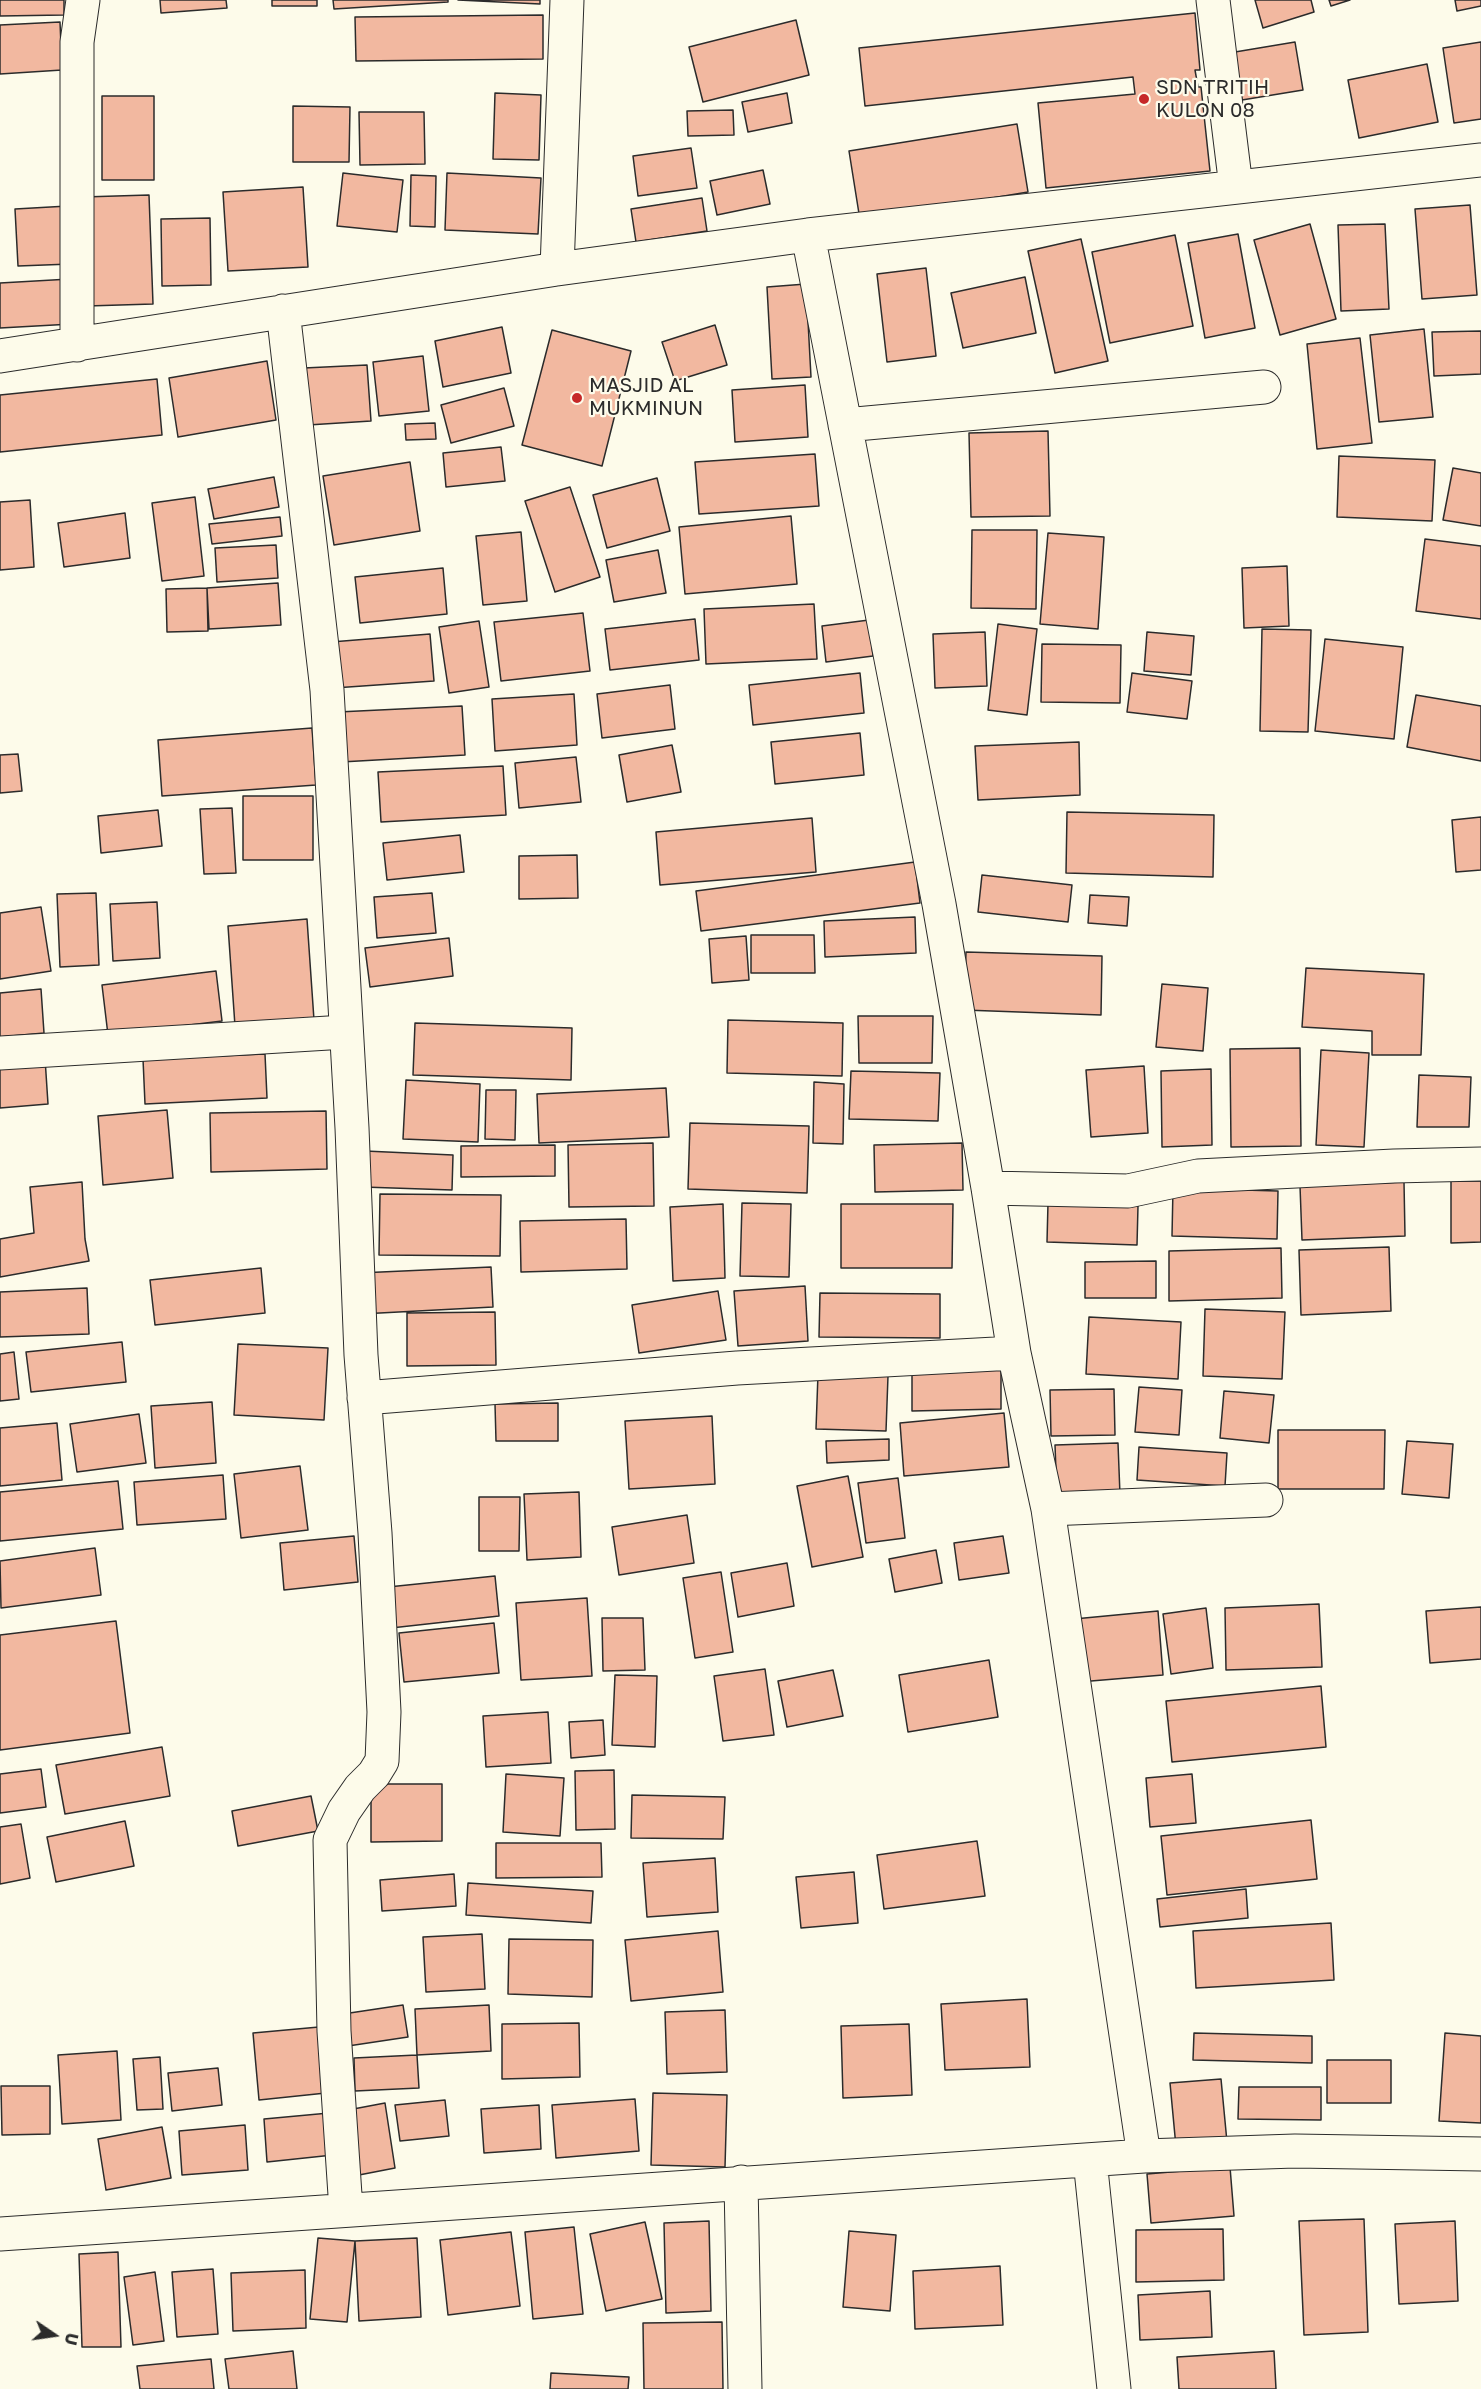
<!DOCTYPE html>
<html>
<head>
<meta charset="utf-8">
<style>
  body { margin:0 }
  #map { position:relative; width:1481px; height:2389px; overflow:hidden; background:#fdfbea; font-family:"Golos Text",sans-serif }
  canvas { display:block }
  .north { position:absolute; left:24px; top:2305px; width:60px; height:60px; -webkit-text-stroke:4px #fdfbea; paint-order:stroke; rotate:103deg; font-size:16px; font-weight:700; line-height:24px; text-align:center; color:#2b2b2b }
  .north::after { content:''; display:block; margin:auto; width:21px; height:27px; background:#2b2b2b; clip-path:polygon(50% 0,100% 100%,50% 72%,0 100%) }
</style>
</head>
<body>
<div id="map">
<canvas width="1481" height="2389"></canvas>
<div class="north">U</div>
</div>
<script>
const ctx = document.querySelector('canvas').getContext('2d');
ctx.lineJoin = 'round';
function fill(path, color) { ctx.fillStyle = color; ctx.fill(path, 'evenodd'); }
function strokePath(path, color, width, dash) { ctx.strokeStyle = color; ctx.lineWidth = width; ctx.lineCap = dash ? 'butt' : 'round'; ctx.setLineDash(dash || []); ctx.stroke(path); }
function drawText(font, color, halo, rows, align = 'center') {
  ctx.font = font + ' "Golos Text",sans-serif'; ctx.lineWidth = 4.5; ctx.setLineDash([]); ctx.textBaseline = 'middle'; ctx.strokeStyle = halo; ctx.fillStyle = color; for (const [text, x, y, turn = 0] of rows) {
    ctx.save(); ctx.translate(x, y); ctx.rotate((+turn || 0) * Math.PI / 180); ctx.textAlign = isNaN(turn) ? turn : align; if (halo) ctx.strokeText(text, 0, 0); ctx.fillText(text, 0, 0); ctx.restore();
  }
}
const building = new Path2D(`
  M0 0H64V15L0 16Z
  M160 0H226L227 8 161 13Z
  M272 0H317V6H272Z
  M333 0H448V2L334 9Z
  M458 0H540V4Z
  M1255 0H1311L1314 12 1263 28Z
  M1329 0H1350L1331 6Z
  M1455 0H1481V6L1457 11Z
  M1195 13 1200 70H1195L1198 87H1201L1210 171 1046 188 1038 103 1135 94 1133 77 865 106 859 48Z
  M543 15V59L356 61 355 17Z
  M796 20 809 75 703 102 689 47Z
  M60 22 62 70 0 74V25Z
  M1295 42 1303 90 1242 100 1235 52Z
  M1481 42V119L1454 123 1443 48Z
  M1427 64 1438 122 1359 138 1348 80Z
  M495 93 541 95 539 160 493 159Z
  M787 93 792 123 748 132 742 102Z
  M102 96H154V180H102Z
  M293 106 350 107 349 162H293Z
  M733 110 734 135 688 136 687 111Z
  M359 112H424L425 164 360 165Z
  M1017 124 1028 192 860 220 849 151Z
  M691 148 697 188 638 196 633 156Z
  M763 170 770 204 717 215 710 181Z
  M343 173 403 180 397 232 337 226Z
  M447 173 541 178 538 234 445 230Z
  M411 175 436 176 435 227 410 226Z
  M303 187 308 267 228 271 223 192Z
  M149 195 153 304 87 306 83 197Z
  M702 198 707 231 636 242 631 209Z
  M1470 205 1477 295 1422 299 1415 209Z
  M68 206 71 264 18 266 15 209Z
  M210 218 211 285 162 286 161 219Z
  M1310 224 1336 319 1280 335 1254 240Z
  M1385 224 1389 309 1341 311 1338 225Z
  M1238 234 1255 328 1205 338 1188 243Z
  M1175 235 1193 326 1110 343 1092 252Z
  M1081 239 1108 361 1055 373 1028 251Z
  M926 268 936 356 887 362 877 274Z
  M1025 277 1036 333 963 348 951 293Z
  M70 279 72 324 0 328V283Z
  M806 284 811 377 772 379 767 287Z
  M715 325 727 365 675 381 662 342Z
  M502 327 511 373 443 387 435 341Z
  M1424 329 1433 417 1379 422 1370 335Z
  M552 330 631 351 602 466 522 445Z
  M1481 331V374L1434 376 1432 332Z
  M1360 338 1372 443 1317 449 1307 344Z
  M423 356 429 411 379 416 373 362Z
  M267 361 276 420 178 437 169 378Z
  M367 365 371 421 308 425 304 368Z
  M157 379 162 435 0 452V395Z
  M805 385 808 437 735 442 732 390Z
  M504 388 514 426 451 443 441 405Z
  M435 423 436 439 406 440 405 424Z
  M1048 431 1050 516 971 517 969 433Z
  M501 447 505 481 446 487 443 453Z
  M815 454 819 506 699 514 695 462Z
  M1339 456 1435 460 1432 521 1337 517Z
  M410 462 420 531 334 545 323 476Z
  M1453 468 1481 473V526L1443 520Z
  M274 477 279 507 214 519 208 489Z
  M657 478 670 531 607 548 593 495Z
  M570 487 600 577 555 592 525 501Z
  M195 497 204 576 162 581 152 503Z
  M30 500 34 567 0 570V502Z
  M125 513 130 558 64 567 58 523Z
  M791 516 797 584 685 594 679 527Z
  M280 517 282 536 212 544 209 524Z
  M972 530H1037L1036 609 971 608Z
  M521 532 527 601 483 605 476 536Z
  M1048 533 1104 537 1098 629 1040 624Z
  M1425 539 1481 546V619L1416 611Z
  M276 545 278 578 217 582 215 548Z
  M658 550 666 593 614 602 606 560Z
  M1287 566 1289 626 1244 628 1242 568Z
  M443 568 447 614 360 623 355 577Z
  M278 583 281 625 209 629 207 588Z
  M207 588 208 631 167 632 166 589Z
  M814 604 817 659 706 664 704 609Z
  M583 613 590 671 501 681 494 622Z
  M695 619 699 660 610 670 605 629Z
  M869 620 873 656 826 662 822 626Z
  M479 621 489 687 449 693 439 627Z
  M998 624 1037 629 1027 715 988 710Z
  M1262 629 1311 630 1308 732 1260 731Z
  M985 632 987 686 935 688 933 634Z
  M1147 632 1194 636 1191 675 1144 671Z
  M430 634 434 681 334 688 331 642Z
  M1325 639 1403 647 1394 739 1315 731Z
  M1042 644 1121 645 1120 703 1041 702Z
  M860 673 864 713 753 725 749 685Z
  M1132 673 1192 681 1187 719 1127 712Z
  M670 685 675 729 602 738 597 694Z
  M574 694 577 745 495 751 492 699Z
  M1416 695 1481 706V761L1407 747Z
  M462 706 465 755 341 762 338 712Z
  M312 728 316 785 162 796 158 740Z
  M860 733 864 775 775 784 771 742Z
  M1079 742 1080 795 978 800 975 746Z
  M672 745 681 792 627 802 619 755Z
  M18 754 22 791 0 793V755Z
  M576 757 581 802 519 808 515 763Z
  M503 766 506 815 381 822 378 772Z
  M243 796H313V860H243Z
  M232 808 236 873 204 874 200 809Z
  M158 810 162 846 101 853 98 816Z
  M1067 812 1214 815 1213 877 1066 873Z
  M1481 817V870L1456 872 1452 820Z
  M812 818 816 872 660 885 656 832Z
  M460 835 464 872 387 880 383 843Z
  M577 855 578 898 519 899V856Z
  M915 862 920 903 701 931 696 891Z
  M982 875 1072 885 1068 922 978 912Z
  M96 893 99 965 60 967 57 894Z
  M432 893 436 933 377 938 374 897Z
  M1090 895 1129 897 1127 926 1088 923Z
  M157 902 160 958 113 961 110 904Z
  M41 907 51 971 0 979V913Z
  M915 917 916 953 825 957 824 921Z
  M307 919 314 1020 235 1026 228 926Z
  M751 935H814L815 973H751Z
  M746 936 749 980 712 983 709 939Z
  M449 938 453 976 370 987 365 948Z
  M966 952 1102 956 1101 1015 964 1010Z
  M1306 968 1424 974 1421 1055H1372V1031L1302 1027Z
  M216 971 222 1021 108 1035 102 985Z
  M1162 984 1208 988 1203 1051 1156 1047Z
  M41 989 44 1033 0 1037V993Z
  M858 1016H933L932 1063H859Z
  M728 1020 843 1023 842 1076 727 1073Z
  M415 1023 572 1028 571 1080 413 1075Z
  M1300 1048 1301 1146 1231 1147 1230 1049Z
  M1321 1050 1369 1053 1364 1147 1316 1145Z
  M265 1054 267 1098 145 1104 143 1059Z
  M45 1058 48 1104 0 1108V1061Z
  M1144 1066 1148 1133 1091 1137 1086 1070Z
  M1211 1069 1212 1145 1162 1147 1161 1071Z
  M851 1071 940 1073 938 1121 849 1119Z
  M1419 1075 1471 1077 1469 1127H1417Z
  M406 1080 480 1084 478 1142 403 1139Z
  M814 1082 844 1084 843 1144 813 1143Z
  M666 1088 669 1137 539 1143 537 1094Z
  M486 1090H516L515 1140 485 1139Z
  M167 1110 173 1178 103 1185 98 1116Z
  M326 1111 327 1169 211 1172 210 1113Z
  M690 1123 809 1126 807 1193 688 1189Z
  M653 1143 654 1206 569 1207 568 1145Z
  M962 1143 963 1190 875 1192 874 1145Z
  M555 1145V1176L461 1177V1146Z
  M365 1151 453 1155 452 1190 363 1187Z
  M1451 1181H1481V1242L1451 1243Z
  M82 1182 85 1239 89 1261 0 1277V1239L34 1233 30 1187Z
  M1404 1182 1405 1236 1302 1240 1300 1186Z
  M1173 1188 1278 1191 1277 1239 1172 1236Z
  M380 1194 501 1195 500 1256 379 1255Z
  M742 1203 791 1204 789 1277 740 1276Z
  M1048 1203 1138 1206 1137 1245 1047 1242Z
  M723 1204 725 1278 673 1281 670 1207Z
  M841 1204H953L952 1268H841Z
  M626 1219 627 1269 521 1272 520 1221Z
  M1389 1247 1391 1311 1301 1315 1299 1250Z
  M1281 1248 1282 1298 1169 1301V1251Z
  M1156 1261V1298H1085V1262Z
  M491 1267 493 1307 361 1314 359 1273Z
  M261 1268 265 1313 155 1325 150 1280Z
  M805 1286 808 1341 738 1346 734 1291Z
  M87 1288 89 1334 0 1337V1292Z
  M718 1291 726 1340 639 1353 632 1305Z
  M820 1293 940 1294V1338L819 1337Z
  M1205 1309 1285 1312 1282 1379 1203 1376Z
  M495 1312 496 1365 407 1366V1313Z
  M1089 1317 1181 1322 1178 1379 1086 1374Z
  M122 1342 126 1382 31 1392 26 1352Z
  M238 1344 328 1348 324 1420 234 1415Z
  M14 1352 19 1399 0 1401V1354Z
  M1001 1366V1409L912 1411V1368Z
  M818 1374 888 1376 886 1431 816 1429Z
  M1139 1387 1182 1390 1179 1435 1135 1432Z
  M1114 1389 1115 1435 1051 1436 1050 1390Z
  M1224 1391 1274 1395 1269 1443 1220 1438Z
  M212 1402 216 1463 155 1468 151 1406Z
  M558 1403V1441H496L495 1404Z
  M1004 1413 1009 1467 904 1476 900 1423Z
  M139 1414 146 1463 77 1472 70 1424Z
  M712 1416 715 1484 629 1489 625 1421Z
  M57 1423 62 1480 0 1486V1428Z
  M1278 1430H1385L1384 1489H1278Z
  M889 1439V1460L827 1463 826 1441Z
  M1407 1441 1453 1444 1449 1498 1402 1494Z
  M1118 1443 1120 1495 1057 1498 1055 1445Z
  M1139 1447 1227 1453 1225 1486 1137 1480Z
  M300 1466 308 1530 241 1538 234 1474Z
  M223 1475 226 1519 137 1525 134 1482Z
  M848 1476 863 1557 812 1567 797 1486Z
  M898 1478 905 1538 866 1543 858 1483Z
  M118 1481 123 1529 0 1541V1492Z
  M579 1492 581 1557 527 1560 524 1494Z
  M479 1497H520L519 1551H479Z
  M687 1515 694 1563 619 1575 612 1527Z
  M354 1536 358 1582 284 1590 280 1543Z
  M1003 1536 1009 1573 959 1580 954 1543Z
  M95 1548 101 1595 1 1608 0 1561Z
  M936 1550 942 1583 895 1592 889 1559Z
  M787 1563 794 1606 738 1617 731 1573Z
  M721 1572 733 1652 695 1658 683 1578Z
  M495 1576 499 1616 391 1628 388 1587Z
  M587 1598 592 1676 521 1680 516 1603Z
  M1319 1604 1322 1667 1226 1670 1225 1608Z
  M1481 1607V1659L1430 1663 1426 1611Z
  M1206 1608 1213 1668 1171 1674 1163 1614Z
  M1158 1611 1163 1675 1079 1682 1074 1619Z
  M602 1618H643L645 1670 603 1671Z
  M116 1621 130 1733 0 1750V1635Z
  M494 1623 499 1673 404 1682 399 1633Z
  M989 1660 998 1717 908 1732 899 1675Z
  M765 1669 774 1735 723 1741 714 1676Z
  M833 1670 843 1716 787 1727 778 1681Z
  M615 1675 657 1676 655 1747 612 1745Z
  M1321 1686 1326 1747 1172 1762 1166 1701Z
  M548 1712 551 1763 486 1767 483 1716Z
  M603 1720 605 1755 571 1758 569 1722Z
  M162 1747 170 1796 65 1814 56 1765Z
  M41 1769 46 1807 0 1813V1774Z
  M614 1770 615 1829 576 1830 575 1771Z
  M506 1774 564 1778 560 1836 503 1832Z
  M1192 1774 1196 1823 1150 1827 1146 1778Z
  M371 1784H442V1841L371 1842Z
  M632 1795 725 1797 723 1839 631 1838Z
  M311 1796 318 1831 238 1846 232 1811Z
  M1311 1820 1317 1879 1167 1895 1161 1836Z
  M125 1821 134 1866 56 1882 47 1837Z
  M21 1824 30 1878 0 1884V1827Z
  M977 1841 985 1896 884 1909 877 1855Z
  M496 1843H601L602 1877 496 1878Z
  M715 1858 718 1912 647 1917 643 1863Z
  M854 1872 858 1923 801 1928 796 1877Z
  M454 1874 456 1906 382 1911 380 1880Z
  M468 1883 593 1891 591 1923 466 1915Z
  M1246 1889 1248 1918 1160 1927 1157 1899Z
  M1331 1923 1334 1980 1196 1988 1193 1931Z
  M718 1931 723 1992 631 2001 625 1940Z
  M482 1934 485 1989 426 1992 423 1937Z
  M509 1939 593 1940 592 1997 508 1994Z
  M1027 1999 1030 2067 945 2070 941 2004Z
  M403 2005 408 2037 348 2046 343 2014Z
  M489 2005 491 2051 417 2055 415 2009Z
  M725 2010 727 2072 667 2074 665 2012Z
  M579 2023 580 2077 502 2079V2024Z
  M909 2024 912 2095 843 2098 841 2026Z
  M319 2027 326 2093 259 2100 253 2033Z
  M1194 2033 1312 2036V2063L1193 2060Z
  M1445 2033 1481 2036V2123L1439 2121Z
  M117 2051 121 2120 62 2124 58 2055Z
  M417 2055 419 2088 355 2091 354 2058Z
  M160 2057 163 2109 137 2110 133 2059Z
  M1327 2060H1391V2103H1327Z
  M218 2068 222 2105 172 2111 168 2073Z
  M1221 2079 1227 2142 1176 2147 1170 2083Z
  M1 2086H50V2134L2 2135Z
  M1239 2087H1321V2120L1238 2119Z
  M653 2093 727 2095 725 2167 651 2165Z
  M635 2099 639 2151 556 2158 552 2105Z
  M445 2100 449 2136 400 2141 395 2105Z
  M385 2103 395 2168 359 2175 348 2110Z
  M539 2105 541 2149 484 2153 481 2109Z
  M329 2113 333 2155 267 2162 264 2119Z
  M245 2125 248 2170 182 2175 179 2131Z
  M162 2127 171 2178 106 2190 98 2139Z
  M1230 2167 1234 2216 1151 2223 1147 2174Z
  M1364 2219 1368 2332 1304 2335 1299 2221Z
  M709 2221 711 2311 666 2313 664 2223Z
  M1455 2221 1458 2301 1399 2304 1395 2224Z
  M645 2222 662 2299 606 2311 590 2234Z
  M574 2227 583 2314 533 2319 525 2232Z
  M1223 2229 1224 2280 1136 2282V2230Z
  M849 2231 896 2235 890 2311 843 2307Z
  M511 2232 520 2306 448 2315 440 2240Z
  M318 2238 355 2241 347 2322 310 2319Z
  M417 2238 421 2317 359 2321 355 2241Z
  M118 2252 121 2347H82L79 2254Z
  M1000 2266 1003 2325 915 2329 913 2271Z
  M213 2269 218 2334 177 2337 172 2272Z
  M305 2270 306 2328 233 2331 231 2273Z
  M155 2272 164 2341 133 2345 124 2277Z
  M1210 2291 1212 2337 1140 2340 1138 2295Z
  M722 2322 723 2389H644L643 2323Z
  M293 2351 297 2389H229L225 2359Z
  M1274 2351 1276 2389H1179L1177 2357Z
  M211 2359 214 2389H140L137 2366Z
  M551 2373 629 2377 628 2389H550Z`);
fill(building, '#f2b8a0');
strokePath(building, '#2b2b2b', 1.5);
const minor = new Path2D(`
  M1213 0 1236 187
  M557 269 567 0
  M283 311 327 690 352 1128 361 1355 375 1533 384 1712 382 1761 374 1774 360 1788 344 1811 330 1840 334 2031 346 2210
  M77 345V42L83 0
  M0 356 557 269 808 235 1481 160
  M845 425 1264 387
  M0 1053 345 1032
  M988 1188 1128 1191 1198 1176 1394 1166 1481 1164
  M364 1398 737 1368 1014 1353
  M1048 1509 1266 1500
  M1144 2156 1295 2151 1481 2154
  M1090 2160 1114 2389
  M741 2182 745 2389
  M0 2234 1144 2156 1048 1509 1014 1353 988 1188 939 904 808 235`);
strokePath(minor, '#2b2b2b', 35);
strokePath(minor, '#fdfbea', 33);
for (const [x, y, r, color] of [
  [1144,99,6,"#c62828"],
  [577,398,6,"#c62828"]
]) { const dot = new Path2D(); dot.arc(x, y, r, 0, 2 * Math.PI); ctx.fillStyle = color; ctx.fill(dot); strokePath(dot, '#fdfbea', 2); }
drawText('20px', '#2b2b2b', '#fdfbea', [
  ["SDN TRITIH",1156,88],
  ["KULON 08",1156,111],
  ["MASJID AL",589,386],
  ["MUKMINUN",589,409]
], 'left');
</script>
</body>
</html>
